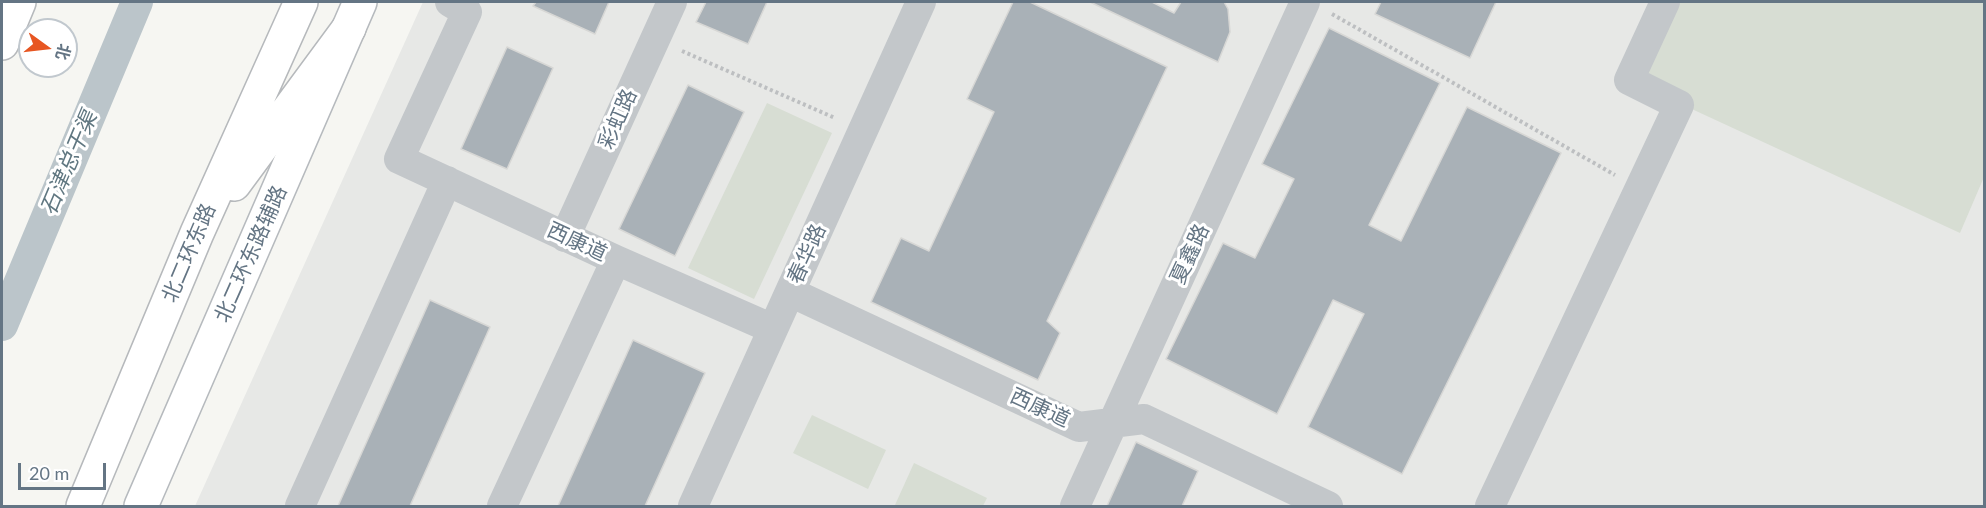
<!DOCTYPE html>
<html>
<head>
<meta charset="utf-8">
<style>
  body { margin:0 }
  #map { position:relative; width:1986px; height:508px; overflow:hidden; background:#f6f6f2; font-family:Lato,"Noto Sans SC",sans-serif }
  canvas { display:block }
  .frame { position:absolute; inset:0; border:3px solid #647584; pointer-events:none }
  .north { position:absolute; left:18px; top:18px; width:60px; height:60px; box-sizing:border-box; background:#fff; border:2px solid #c1c8ce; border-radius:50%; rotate:105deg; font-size:16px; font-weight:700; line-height:24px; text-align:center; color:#647584 }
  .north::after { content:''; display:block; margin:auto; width:21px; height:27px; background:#e75622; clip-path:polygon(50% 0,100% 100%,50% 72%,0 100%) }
  .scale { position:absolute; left:18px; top:463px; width:88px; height:27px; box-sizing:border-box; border:3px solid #647584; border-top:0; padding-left:8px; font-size:18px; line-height:21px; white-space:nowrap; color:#647584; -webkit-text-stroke:4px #fff; paint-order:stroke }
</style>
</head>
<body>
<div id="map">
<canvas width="1986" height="508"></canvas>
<div class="frame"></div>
<div class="north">北</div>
<div class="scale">20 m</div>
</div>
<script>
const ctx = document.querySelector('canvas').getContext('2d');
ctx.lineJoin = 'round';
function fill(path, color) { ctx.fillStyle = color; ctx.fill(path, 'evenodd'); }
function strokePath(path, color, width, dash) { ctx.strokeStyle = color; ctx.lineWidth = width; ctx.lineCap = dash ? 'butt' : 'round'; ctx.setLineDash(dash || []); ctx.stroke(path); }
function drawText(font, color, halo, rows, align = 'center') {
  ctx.font = font + ' Lato,"Noto Sans SC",sans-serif'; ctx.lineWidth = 6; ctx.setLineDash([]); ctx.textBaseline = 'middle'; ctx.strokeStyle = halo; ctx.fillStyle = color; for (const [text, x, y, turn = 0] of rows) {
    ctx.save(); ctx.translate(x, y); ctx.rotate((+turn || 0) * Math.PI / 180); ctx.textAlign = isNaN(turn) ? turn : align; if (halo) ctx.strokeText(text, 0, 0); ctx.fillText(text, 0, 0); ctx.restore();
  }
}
fill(new Path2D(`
  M423 2H1984V506H195Z`), '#e7e8e6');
fill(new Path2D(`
  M1665 2H1984V177L1960 233 1629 80Z
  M767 103 832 133 754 299 688 268Z
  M812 415 886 450 868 489 793 453Z
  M914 463 987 498 983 506H899L895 505Z`), '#d7ddd3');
strokePath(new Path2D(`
  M2 325 137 2`), '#bbc5ca', 32);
const building = new Path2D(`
  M536 2H609L595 34 533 6Z
  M706 2H767L748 44 696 22Z
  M1013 2H1030L1167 67 1047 321 1060 333 1038 380 871 302 901 238 929 251 994 112 967 99Z
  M1090 2H1152L1174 13 1181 2H1224L1228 9 1230 32 1218 62Z
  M1381 2H1496L1470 58 1375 14Z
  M1329 28 1440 83 1369 225 1401 241 1467 107 1561 153 1402 474 1308 427 1364 314 1333 300 1277 414 1166 359 1223 243 1255 258 1294 179 1262 164Z
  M507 47 553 68 507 169 461 149Z
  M688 85 744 112 675 256 619 229Z
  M430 300 490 327 410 506H338Z
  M633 340 705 373 645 506H558Z
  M1136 442 1198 471 1182 506H1107Z`);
fill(building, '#a9b1b7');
strokePath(building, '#d7d7d5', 1.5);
const major = new Path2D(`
  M141 506 360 2`);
const highway = new Path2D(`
  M2 43 19 2
  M234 184 349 28
  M83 506 197 233 301 2`);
strokePath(major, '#b6babe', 36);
strokePath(highway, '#b6b9bc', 36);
strokePath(new Path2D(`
  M1332 14 1615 175
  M682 51 835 118`), '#bdbfc1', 4, [3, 3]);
strokePath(new Path2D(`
  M450 2 467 12 399 159 616 260 773 329
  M565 237 672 2
  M790 292 1079 427 1144 419 1328 506
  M300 506 447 181
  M502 506 616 260
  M693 506 921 2
  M1075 506 1305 2
  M1490 506 1679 105 1629 80 1665 2`), '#c3c7ca', 30);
strokePath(major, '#fff', 33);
strokePath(highway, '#fff', 33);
drawText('21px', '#647584', '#fff', [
  ["彩虹路",618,119,-66],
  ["西康道",577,242,25],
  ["北二环东路",189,253,-67],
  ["北二环东路辅路",251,254,-66],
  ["春华路",807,254,-66],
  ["夏鑫路",1190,254,-65],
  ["西康道",1040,408,25]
]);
drawText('italic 22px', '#607781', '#fff', [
  ["石津总干渠",69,163,-67]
]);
</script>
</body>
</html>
